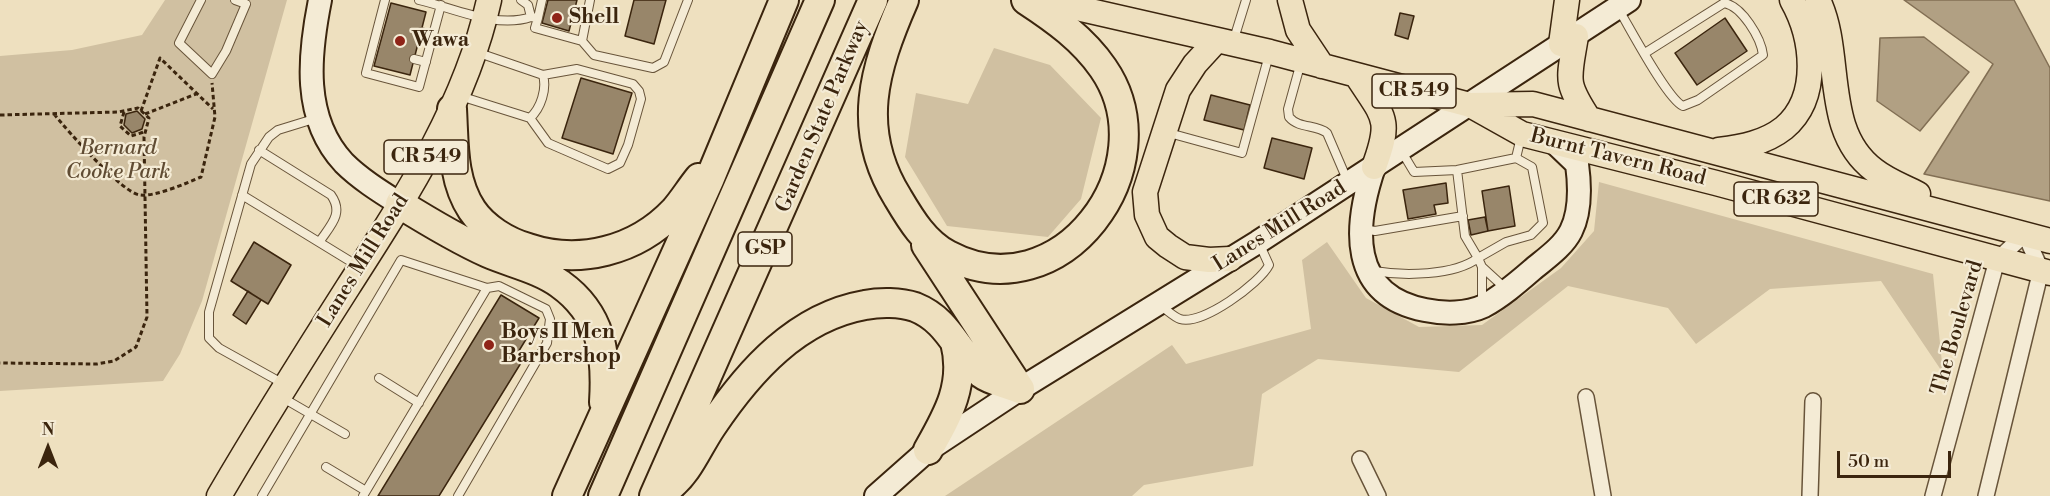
<!DOCTYPE html>
<html>
<head>
<meta charset="utf-8">
<style>
  body { margin:0 }
  #map { position:relative; width:2050px; height:496px; overflow:hidden; background:#eee0bf; font-family:"Libre Bodoni",serif }
  canvas { display:block }
  .north { position:absolute; left:18px; top:418px; width:60px; height:60px; -webkit-text-stroke:4px #f4ebd5; paint-order:stroke; rotate:0deg; font-size:16px; font-weight:700; line-height:24px; text-align:center; color:#3b250e }
  .north::after { content:''; display:block; margin:auto; width:21px; height:27px; background:#3b250e; clip-path:polygon(50% 0,100% 100%,50% 72%,0 100%) }
  .scale { position:absolute; left:1837px; top:451px; width:114px; height:27px; box-sizing:border-box; border:3px solid #3b250e; border-top:0; padding-left:8px; font-size:18px; line-height:21px; white-space:nowrap; color:#3b250e; -webkit-text-stroke:4px #f4ebd5; paint-order:stroke }
</style>
</head>
<body>
<div id="map">
<canvas width="2050" height="496"></canvas>
<div class="north">N</div>
<div class="scale">50 m</div>
</div>
<script>
const ctx = document.querySelector('canvas').getContext('2d');
ctx.lineJoin = 'round';
function fill(path, color) { ctx.fillStyle = color; ctx.fill(path, 'evenodd'); }
function strokePath(path, color, width, dash) { ctx.strokeStyle = color; ctx.lineWidth = width; ctx.lineCap = dash ? 'butt' : 'round'; ctx.setLineDash(dash || []); ctx.stroke(path); }
function drawText(font, color, halo, rows, align = 'center') {
  ctx.font = font + ' "Libre Bodoni",serif'; ctx.lineWidth = 4.5; ctx.setLineDash([]); ctx.textBaseline = 'middle'; ctx.strokeStyle = halo; ctx.fillStyle = color; for (const [text, x, y, turn = 0] of rows) {
    ctx.save(); ctx.translate(x, y); ctx.rotate((+turn || 0) * Math.PI / 180); ctx.textAlign = isNaN(turn) ? turn : align; if (halo) ctx.strokeText(text, 0, 0); ctx.fillText(text, 0, 0); ctx.restore();
  }
}
fill(new Path2D(`
  M165 0H287L202 301 180 354 163 381 0 391V56L72 50 142 35Z
  M994 48 1050 65 1101 118 1081 199 1048 237 947 226 905 157 916 93 968 104Z
  M1599 182 1933 274 1943 373 1881 281 1770 289 1696 344 1668 308 1568 286 1459 372 1318 359 1262 394 1253 466 1144 485 1132 496H945L1172 345 1186 364 1311 329 1302 260 1327 242 1366 298 1419 327 1482 325 1561 268 1594 231Z`), '#d0c0a1');
const water = new Path2D(`
  M1904 0H2014L2050 68V201L1924 174 1993 64Z
  M1924 37 1969 72 1920 131 1877 101 1880 38Z`);
fill(water, '#b1a083');
strokePath(water, '#826f54', 1.5);
const building = new Path2D(`
  M548 0H577L569 31 542 23Z
  M634 0H666L654 44 625 36Z
  M391 3 426 12 410 75 374 66Z
  M1400 13 1414 16 1408 39 1395 35Z
  M1725 18 1747 51 1697 85 1675 53Z
  M581 78 632 93 613 154 562 138Z
  M1211 95 1250 105 1244 130 1204 120Z
  M137 111 145 119 142 129 132 133 124 125 126 114Z
  M1272 138 1312 148 1304 179 1264 168Z
  M1446 183 1448 203 1434 205 1436 214 1408 219 1403 190Z
  M1509 186 1515 226 1488 231 1482 191Z
  M1485 217 1488 231 1471 235 1468 220Z
  M254 242 291 265 268 304 231 281Z
  M248 291 261 300 246 324 233 315Z
  M501 295 539 318 517 354 524 358 439 496H378Z`);
fill(building, '#98866a');
strokePath(building, '#3b250e', 1.5);
const lane = new Path2D(`
  M201 0 179 43 212 74 226 51 246 4 235 0
  M385 0 366 73 419 87 441 5
  M419 0C454 8 496 29 531 17L528 5 521 0
  M1619 10C1630 28 1667 99 1683 106L1698 100 1763 55C1761 38 1742 6 1724 3L1645 53
  M573 13 586 17
  M531 17 538 18 535 28 582 41 594 55 653 68 664 62 688 0
  M538 18 542 0
  M421 32 433 35
  M582 41 590 0
  M1233 42 1246 0
  M414 59 426 62
  M1301 62 1288 109 1289 117C1299 129 1316 124 1327 133L1348 182
  M460 96 530 118C541 108 547 89 543 75L476 52
  M530 118 548 143 608 169 620 163 628 145 641 99 639 91 633 84 577 69 543 75
  M1169 133 1242 153 1269 55
  M259 150 331 195C344 213 331 225 320 241
  M1402 152 1414 172 1457 170 1516 158
  M242 195 358 266
  M1364 229 1375 231 1463 216
  M1482 267 1478 258 1506 242 1531 235 1543 223 1532 167 1516 158 1521 137
  M1374 271C1403 276 1454 276 1478 258L1465 236 1457 170
  M1482 304V267L1506 289
  M1161 306C1167 310 1174 317 1180 319 1202 326 1260 283 1269 265L1259 243
  M379 378 419 403
  M282 383 219 348 209 338V312L251 164 269 137 278 130 317 118
  M283 398 345 434
  M326 467 366 491
  M262 496 401 260 487 288 363 496
  M458 496 547 343 550 319 546 309 499 286 487 288`);
const street = new Path2D(`
  M1586 397 1603 496
  M1360 459 1378 496
  M1810 496 1813 401
  M1933 496 1997 260 2025 234 2041 270 1986 496`);
const secondary = new Path2D(`
  M320 0C309 55 302 118 344 163 360 179 381 192 400 204
  M1374 167C1354 226 1348 295 1425 310 1444 314 1467 314 1484 306 1502 296 1517 283 1532 270 1545 259 1563 247 1571 231 1581 211 1580 186 1577 164L1554 142
  M876 496 928 450 1020 389 1258 242 1629 0`);
const primary = new Path2D(`
  M1042 0 1270 52 1470 105 1533 104 2050 241
  M1290 0 1298 30 1322 66
  M1818 0C1844 54 1821 130 1874 170 1888 181 1903 186 1918 194
  M1576 36C1569 80 1564 81 1589 119
  M1217 40 1195 64 1178 90 1145 192 1147 215 1157 237 1168 246 1185 257 1209 260 1230 259
  M1561 44 1567 0
  M1357 76C1384 118 1392 118 1374 167
  M1472 106 1522 134 1716 183 2050 273
  M1719 150C1742 147 1765 143 1784 128 1821 97 1813 37 1792 0
  M219 496C260 426 304 356 348 287 405 198 466 105 489 0`);
const highway = new Path2D(`
  M904 0C874 69 855 129 898 198 911 220 925 243 948 255 1060 315 1171 166 1103 68 1083 39 1055 19 1026 0
  M452 109C454 143 452 180 472 210 484 228 507 242 528 248 579 265 636 251 674 211 683 201 690 189 699 178
  M400 204C429 222 457 239 488 253 511 263 540 269 560 284 602 314 607 355 604 402
  M926 245 1020 389
  M928 450C948 415 966 384 955 342
  M668 488C689 472 697 448 712 426 749 371 797 317 865 305 880 302 900 302 915 307 950 321 956 352 982 374 991 381 1009 384 1020 389
  M567 496 710 178 784 0
  M603 496 820 0
  M654 496 873 0`);
strokePath(lane, '#68543a', 10);
strokePath(street, '#68543a', 18);
strokePath(secondary, '#3b250e', 26);
strokePath(primary, '#3b250e', 27);
strokePath(highway, '#3b250e', 32);
strokePath(new Path2D(`
  M141 111 160 58 213 109
  M124 112 120 126 131 136 144 132
  M54 114C66 129 123 194 140 195 155 197 187 183 201 177L215 117 212 83
  M145 114 196 94
  M0 115 118 112 138 108 149 118 144 137 147 317 136 347 114 361 97 364 0 363`), '#3b250e', 3, [4.5, 3]);
strokePath(lane, '#f4ebd5', 8);
strokePath(street, '#f4ebd5', 15);
strokePath(secondary, '#f4ebd5', 22);
strokePath(primary, '#eee0bf', 24);
strokePath(highway, '#eee0bf', 28);
for (const [x, y, r, color] of [
  [557,18,6,"#8f2418"],
  [400,41,6,"#8f2418"],
  [489,345,6,"#8f2418"]
]) { const dot = new Path2D(); dot.arc(x, y, r, 0, 2 * Math.PI); ctx.fillStyle = color; ctx.fill(dot); strokePath(dot, '#f4ebd5', 2); }
for (const [x, y, w] of [
  [1414,91,84],
  [426,157,84],
  [1776,199,84],
  [765,249,54]
]) { const box = new Path2D(); box.roundRect(x - w / 2, y - 17, w, 34, 4.5); ctx.fillStyle = '#f4ebd5'; ctx.fill(box); strokePath(box, '#3b250e', 1.5); }
drawText('bold 20px', '#3b250e', null, [
  ["CR 549",1414,91],
  ["CR 549",426,157],
  ["CR 632",1776,199],
  ["GSP",765,249]
]);
drawText('bold 21px', '#3b250e', '#f4ebd5', [
  ["Shell",569,18],
  ["Wawa",412,41],
  ["Boys II Men",501,333],
  ["Barbershop",501,357]
], 'left');
drawText('21px', '#3b250e', '#f4ebd5', [
  ["Garden State Parkway",823,117,-67],
  ["Burnt Tavern Road",1618,158,14],
  ["Lanes Mill Road",1280,227,-32],
  ["Lanes Mill Road",364,261,-58],
  ["The Boulevard",1958,328,-74]
]);
drawText('italic 21px', '#604c33', '#f4ebd5', [
  ["Bernard",118,149],
  ["Cooke Park",118,173]
]);
</script>
</body>
</html>
